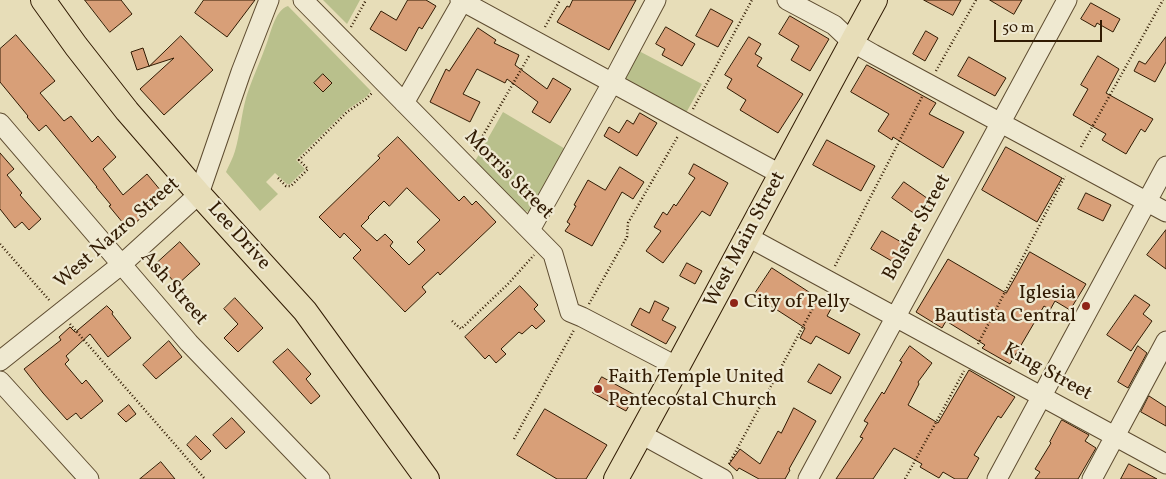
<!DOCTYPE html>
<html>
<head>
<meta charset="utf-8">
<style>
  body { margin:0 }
  #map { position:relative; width:1166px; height:479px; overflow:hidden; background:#e7ddb8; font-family:Vollkorn,serif }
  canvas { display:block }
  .scale { position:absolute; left:994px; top:20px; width:108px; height:22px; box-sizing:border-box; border:2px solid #311b03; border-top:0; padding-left:6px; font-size:15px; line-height:18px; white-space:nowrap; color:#311b03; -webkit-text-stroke:4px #efe9d1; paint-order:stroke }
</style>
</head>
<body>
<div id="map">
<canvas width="1166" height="479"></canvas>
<div class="scale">50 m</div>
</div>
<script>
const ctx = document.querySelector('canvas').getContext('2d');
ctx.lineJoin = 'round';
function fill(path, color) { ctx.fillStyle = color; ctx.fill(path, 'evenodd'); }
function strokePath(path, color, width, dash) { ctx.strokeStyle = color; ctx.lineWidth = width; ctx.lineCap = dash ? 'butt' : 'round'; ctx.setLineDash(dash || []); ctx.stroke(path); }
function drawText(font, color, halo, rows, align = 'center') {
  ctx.font = font + ' Vollkorn,serif'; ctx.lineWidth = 4.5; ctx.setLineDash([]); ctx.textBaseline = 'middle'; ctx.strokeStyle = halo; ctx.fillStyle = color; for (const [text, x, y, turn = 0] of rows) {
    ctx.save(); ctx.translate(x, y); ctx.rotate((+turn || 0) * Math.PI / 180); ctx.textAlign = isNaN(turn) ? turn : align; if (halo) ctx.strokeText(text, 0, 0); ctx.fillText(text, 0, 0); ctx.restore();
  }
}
fill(new Path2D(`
  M323 0H360L347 24Z
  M288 6 371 91 366 97 348 109 296 160 305 169 290 184H287L275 173 266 182 278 194 260 211 226 172C229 165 233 158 235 151 240 134 241 116 246 98 251 81 259 65 265 48 270 37 274 10 288 6Z
  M637 50 702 84 686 113 622 79Z
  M503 112 567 150 530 212 525 211 474 163Z`), '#b9c08c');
const building = new Path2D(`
  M85 0H121L132 14 110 32Z
  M204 0H255L227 37 195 13Z
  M408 0H426L436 6 422 29 419 27 406 51 370 29 381 11 396 20Z
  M573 0H636L609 50 557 22 567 6 569 7Z
  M924 0H961L953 15Z
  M990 0H1022L1014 14Z
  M1091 3 1120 19 1113 32 1097 23 1095 27 1081 19Z
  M711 9 733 21 718 47 696 36Z
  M790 16 829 39 810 71 791 60 799 46 779 34Z
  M666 27 695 44 682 66 662 55 665 49 656 44Z
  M478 28 496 40 494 43 519 55 515 65 547 89 553 78 571 89 550 123 532 112 538 102 507 79 505 83 477 69 463 94 480 102 470 122 430 102 446 69 449 71Z
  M926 31 938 38 925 61 913 54Z
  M16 35 55 81 40 93 64 121 71 116 92 142 98 136 116 157 103 169 123 195 147 174 166 197 128 229 109 206 111 205 96 187H97L46 125 39 131 27 117 28 116 0 82V49Z
  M181 36 213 70 164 115 140 89 174 58 137 70 131 52 143 48 149 66Z
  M749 37 761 44 755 54 762 58 757 66 803 94 778 133 740 110 746 100 727 88 732 79 725 75Z
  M1166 37V62L1155 82 1134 71 1139 61 1145 64Z
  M1098 56 1119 69 1106 93 1153 119 1145 132 1141 129 1126 154 1102 140 1106 134 1073 115 1088 89 1081 85Z
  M969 57 1006 78 995 96 958 76Z
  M867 65 936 103 929 114 964 132 943 168 893 137 892 140 878 131 889 114 851 92Z
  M323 74 332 83 323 92 314 83Z
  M640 113 657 123 637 156 604 136 609 127 619 133 627 120 633 124Z
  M398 137 459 201 464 196 472 205 476 201 496 222 440 275 438 272 422 287 426 292 405 312 353 258 361 250 344 233 340 238 319 217 380 158 378 156ZM407 188 440 220 417 242 425 250 409 265 390 246 393 242 385 234 377 241 361 226 369 218 368 217 384 201 389 206Z
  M827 140 875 166 861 191 813 165Z
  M1006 147 1062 178 1037 222 982 190Z
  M0 153 14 169 7 175 22 193 20 195 41 219 29 230 22 222 15 228 0 209Z
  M694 164 728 183 710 216 702 211 663 263 646 251 661 231 654 227 663 212 667 215 674 204 676 206 695 178 689 174Z
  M620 167 644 182 633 199 622 192 592 246 565 231 570 224 567 222 576 206 574 205 588 180 605 190Z
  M904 182 934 203 922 219 892 198Z
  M1086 193 1111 205 1103 221 1078 209Z
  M1166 230V269L1147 255Z
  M882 231 908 246 897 264 871 249Z
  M180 242 200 264 177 285 157 263Z
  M1030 252 1086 284 1070 310 1055 301 1050 310 1044 306 1010 364 982 348 985 345 946 321 942 328 916 312 948 259 1006 293Z
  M687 263 702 271 695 284 680 276Z
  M772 268 832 307 827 316 860 334 849 354 816 336 811 344 800 338 805 328 754 295Z
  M520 286 538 305 534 309 545 321 536 329 532 325 522 334 519 332 501 349 506 354 496 363 489 355 485 359 465 337Z
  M1135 295 1150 305 1143 314 1152 321 1131 351 1107 335Z
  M235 298 263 328 238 352 224 338 238 324 224 309Z
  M655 301 669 308 662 320 676 327 666 344 631 325 640 308 649 313Z
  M107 306 113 312 112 314 131 338 108 357 90 334 66 356 69 360 65 364 82 384 86 380 103 401 81 419 76 413 67 420 43 393 24 369 61 340 59 337 70 327 75 332Z
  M169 341 182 357 156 379 143 365Z
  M910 346 932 363 918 382 919 384 908 405 938 423 969 370 1015 397 1001 418 998 416 974 455 979 458 967 479H955L943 472 939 478 920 467 922 464 894 448 873 479H836L863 438 860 437 868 423 864 421 882 392 884 394 902 362 900 361Z
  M1138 346 1147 353 1128 388 1118 382Z
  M288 349 311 374 306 379 320 396 311 404 273 362Z
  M819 364 841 377 831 394 808 382Z
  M602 377 635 395 626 411 593 393Z
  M1149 396 1166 407V426L1141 412Z
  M129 405 136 414 126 422 118 414Z
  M794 408 816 421 789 469 790 470 785 479H759L739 468 737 471 729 464 740 449 760 464 778 431 781 433Z
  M545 409 607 445 586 479H557L517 455Z
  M232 418 245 432 226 449 213 435Z
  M1062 420 1089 435 1085 441 1096 448 1078 479H1035L1040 472 1035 469 1051 443 1050 442Z
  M196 436 211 451 201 460 187 445Z
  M161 462 175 479H140Z
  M1129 464 1157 479H1121Z`);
fill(building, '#d89f78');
strokePath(building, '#311b03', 1);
const minor = new Path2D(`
  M303 0 553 254 570 312 582 317 678 367
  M460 0 780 174
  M787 0 834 25 852 42 873 54 1166 212
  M404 103 463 0
  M0 123 189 343 320 479
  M530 230 612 83 656 0
  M748 237 1166 464
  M0 361 122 264 199 194 241 72 269 0
  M0 381 89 479
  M641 434 723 479
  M808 479 1067 0
  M997 479 1166 166
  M1092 479 1166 341`);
const major = new Path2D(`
  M43 0 76 46 127 111 199 194 305 311 427 479
  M616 479C704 320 788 159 875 0`);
strokePath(minor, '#5e4c30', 21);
strokePath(major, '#311b03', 26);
strokePath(new Path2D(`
  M351 27 366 0
  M545 27 560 0
  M936 71 976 0
  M693 109 752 0
  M1081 147 1163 0
  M474 151 529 56
  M278 178 286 186H291L308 169 299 160 347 112 366 99 373 92
  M0 244 50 301
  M835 266 922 97
  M589 304 627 237 628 223 678 136
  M452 321 461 329 508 284 534 255
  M70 324 205 479
  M978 344 1065 176
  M514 439 574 330
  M729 464 820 295
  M905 479 964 371`), '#311b03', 2.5, [1, 2.5]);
strokePath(minor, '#efe9d1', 19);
strokePath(major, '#e7ddb8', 24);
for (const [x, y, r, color] of [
  [734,303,5,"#8f2418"],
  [1086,306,5,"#8f2418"],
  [598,389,5,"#8f2418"]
]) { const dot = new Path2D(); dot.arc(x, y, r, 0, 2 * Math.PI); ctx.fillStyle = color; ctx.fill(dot); strokePath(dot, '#efe9d1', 2); }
drawText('20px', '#311b03', '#efe9d1', [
  ["Morris Street",508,176,45],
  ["Bolster Street",918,228,-61],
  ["West Nazro Street",118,234,-41],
  ["Lee Drive",238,237,48],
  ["West Main Street",746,240,-62],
  ["Ash Street",173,289,49],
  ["King Street",1047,373,29]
]);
drawText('20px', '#311b03', '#efe9d1', [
  ["Iglesia",1076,294,"right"],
  ["Bautista Central",1076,317,"right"],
  ["City of Pelly",744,303],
  ["Faith Temple United",608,378],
  ["Pentecostal Church",608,401]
], 'left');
</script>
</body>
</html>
